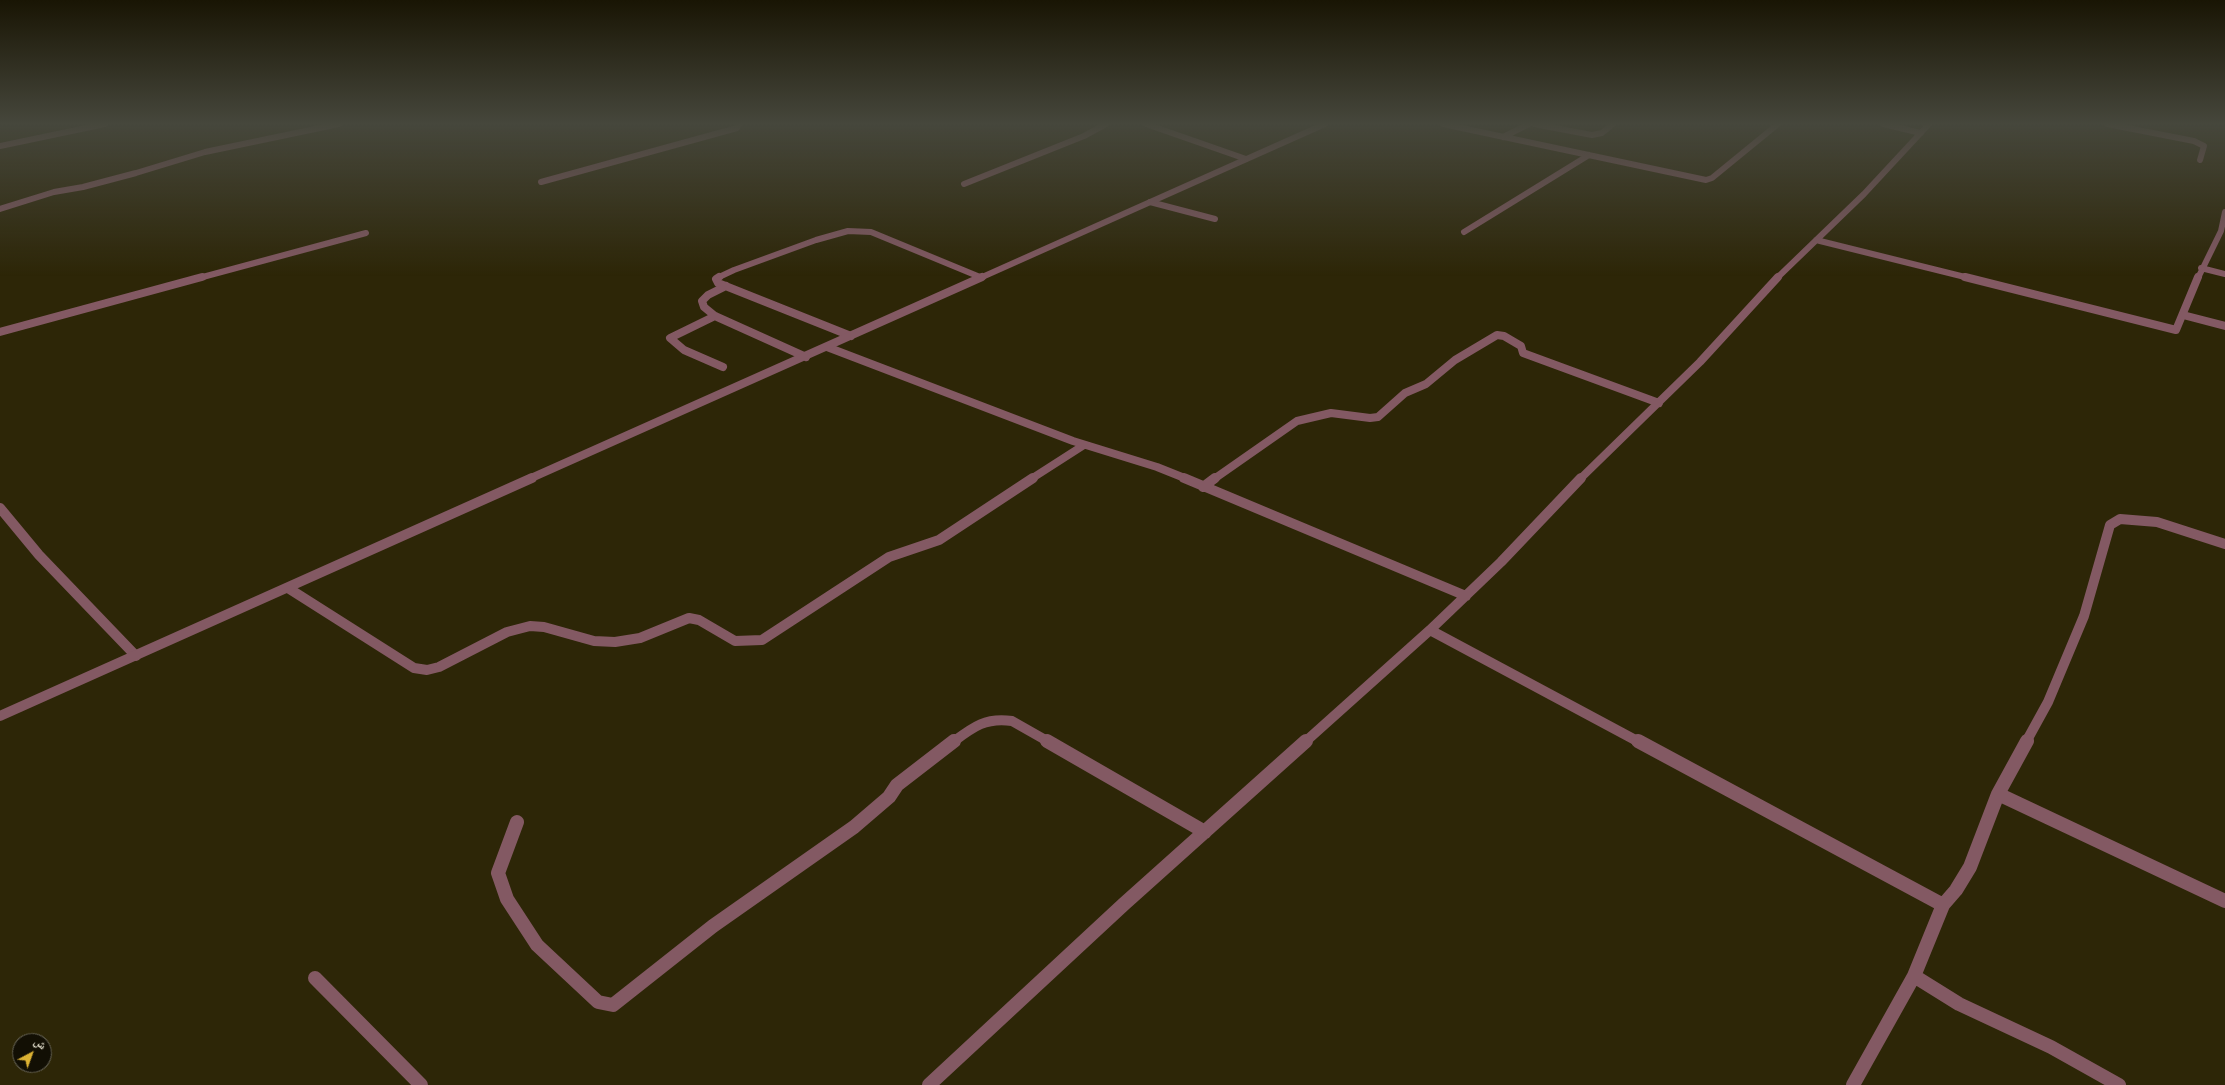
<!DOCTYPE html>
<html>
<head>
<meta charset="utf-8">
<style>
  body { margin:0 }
  #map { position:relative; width:2225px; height:1085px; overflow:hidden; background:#2d2607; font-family:Georgia,"Noto Naskh Arabic",serif }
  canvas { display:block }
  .north { position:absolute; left:12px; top:1033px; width:40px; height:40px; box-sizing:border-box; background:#120f04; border:1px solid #686557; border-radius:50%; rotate:41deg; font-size:11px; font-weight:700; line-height:16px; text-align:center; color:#eae6d4 }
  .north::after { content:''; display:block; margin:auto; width:14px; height:18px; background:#dcb233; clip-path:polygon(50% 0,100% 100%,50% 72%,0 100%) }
</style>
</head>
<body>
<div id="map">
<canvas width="2225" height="1085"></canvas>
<div class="north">ش</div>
</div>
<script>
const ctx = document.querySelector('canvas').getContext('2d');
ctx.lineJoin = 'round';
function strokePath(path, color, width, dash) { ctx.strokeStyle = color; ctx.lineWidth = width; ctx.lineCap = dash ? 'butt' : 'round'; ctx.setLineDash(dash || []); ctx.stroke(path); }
strokePath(new Path2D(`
  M1146 124 1246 159
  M1443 124 1706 180 1712 178 1778 124
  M1534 124 1592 135 1602 133 1613 124
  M1883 124 1921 133
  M2107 124 2194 141 2204 146 2200 160
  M1503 137 1529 124
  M0 146 105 124
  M541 182 737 128 739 124
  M964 184 1084 136 1106 124
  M1150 202 1215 219
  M0 209 54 192 83 187 136 173 205 152 339 124
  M1464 232 1589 155
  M1816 240 1969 278
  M2201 268 2225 274
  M199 278 366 233
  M717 278 734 270 816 240 848 231 871 232 980 277
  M1777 278 1864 194 1929 124
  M2198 278 2221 231 2225 212`), '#835963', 6);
strokePath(new Path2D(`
  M719 277 716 279 718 283 851 336
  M1965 277 2176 330 2198 277
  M726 286 708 295 702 301 704 307 715 316 806 357
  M2183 315 2225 326
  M715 316 670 338 684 350 723 367
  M0 332 202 277
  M827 347 1073 441 1157 467 1187 479
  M1031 479 1084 445
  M1214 479 1297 421 1331 413 1370 418 1378 417 1405 393 1426 384 1455 360 1497 335 1504 336 1521 346 1523 353 1659 403
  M1580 479 1700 362 1778 277`), '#835963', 8);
strokePath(new Path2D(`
  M1184 478 1466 596
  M1203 487 1215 478
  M0 508 39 555 136 656
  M288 588 414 668 427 670 439 667 507 632 530 626 544 627 594 641 615 642 640 638 689 618 699 620 735 641 762 640 889 557 939 540 1033 478
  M1430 630 1639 742
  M953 742C973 727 986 717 1012 721L1049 742
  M1305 742 1430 630 1501 562 1581 478
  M2026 742 2048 702 2084 616 2110 525 2120 519 2157 522 2225 544`), '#835963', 10);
strokePath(new Path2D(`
  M1047 741 1205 832
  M1638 741 1943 905
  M1998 794 2225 901
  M517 822 498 873 507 899 537 945 598 1002 613 1005 713 926 854 827 889 797 897 785 954 741
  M1914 976 1959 1004 2051 1047 2119 1085
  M315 978 421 1085
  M929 1085 1124 904 1306 741
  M1853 1085 1914 976 1943 905 1956 890 1970 867 1998 794 2027 741`), '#835963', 14);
strokePath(new Path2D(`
  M980 278 1325 124`), '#835963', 6);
strokePath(new Path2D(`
  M529 479 982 277`), '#835963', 8);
strokePath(new Path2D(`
  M0 716 532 478`), '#835963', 10);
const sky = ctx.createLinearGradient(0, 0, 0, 276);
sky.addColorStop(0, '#191504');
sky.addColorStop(0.45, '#46473c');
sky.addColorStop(1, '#46473c00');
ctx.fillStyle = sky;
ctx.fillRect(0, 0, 2225, 276);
</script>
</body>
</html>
